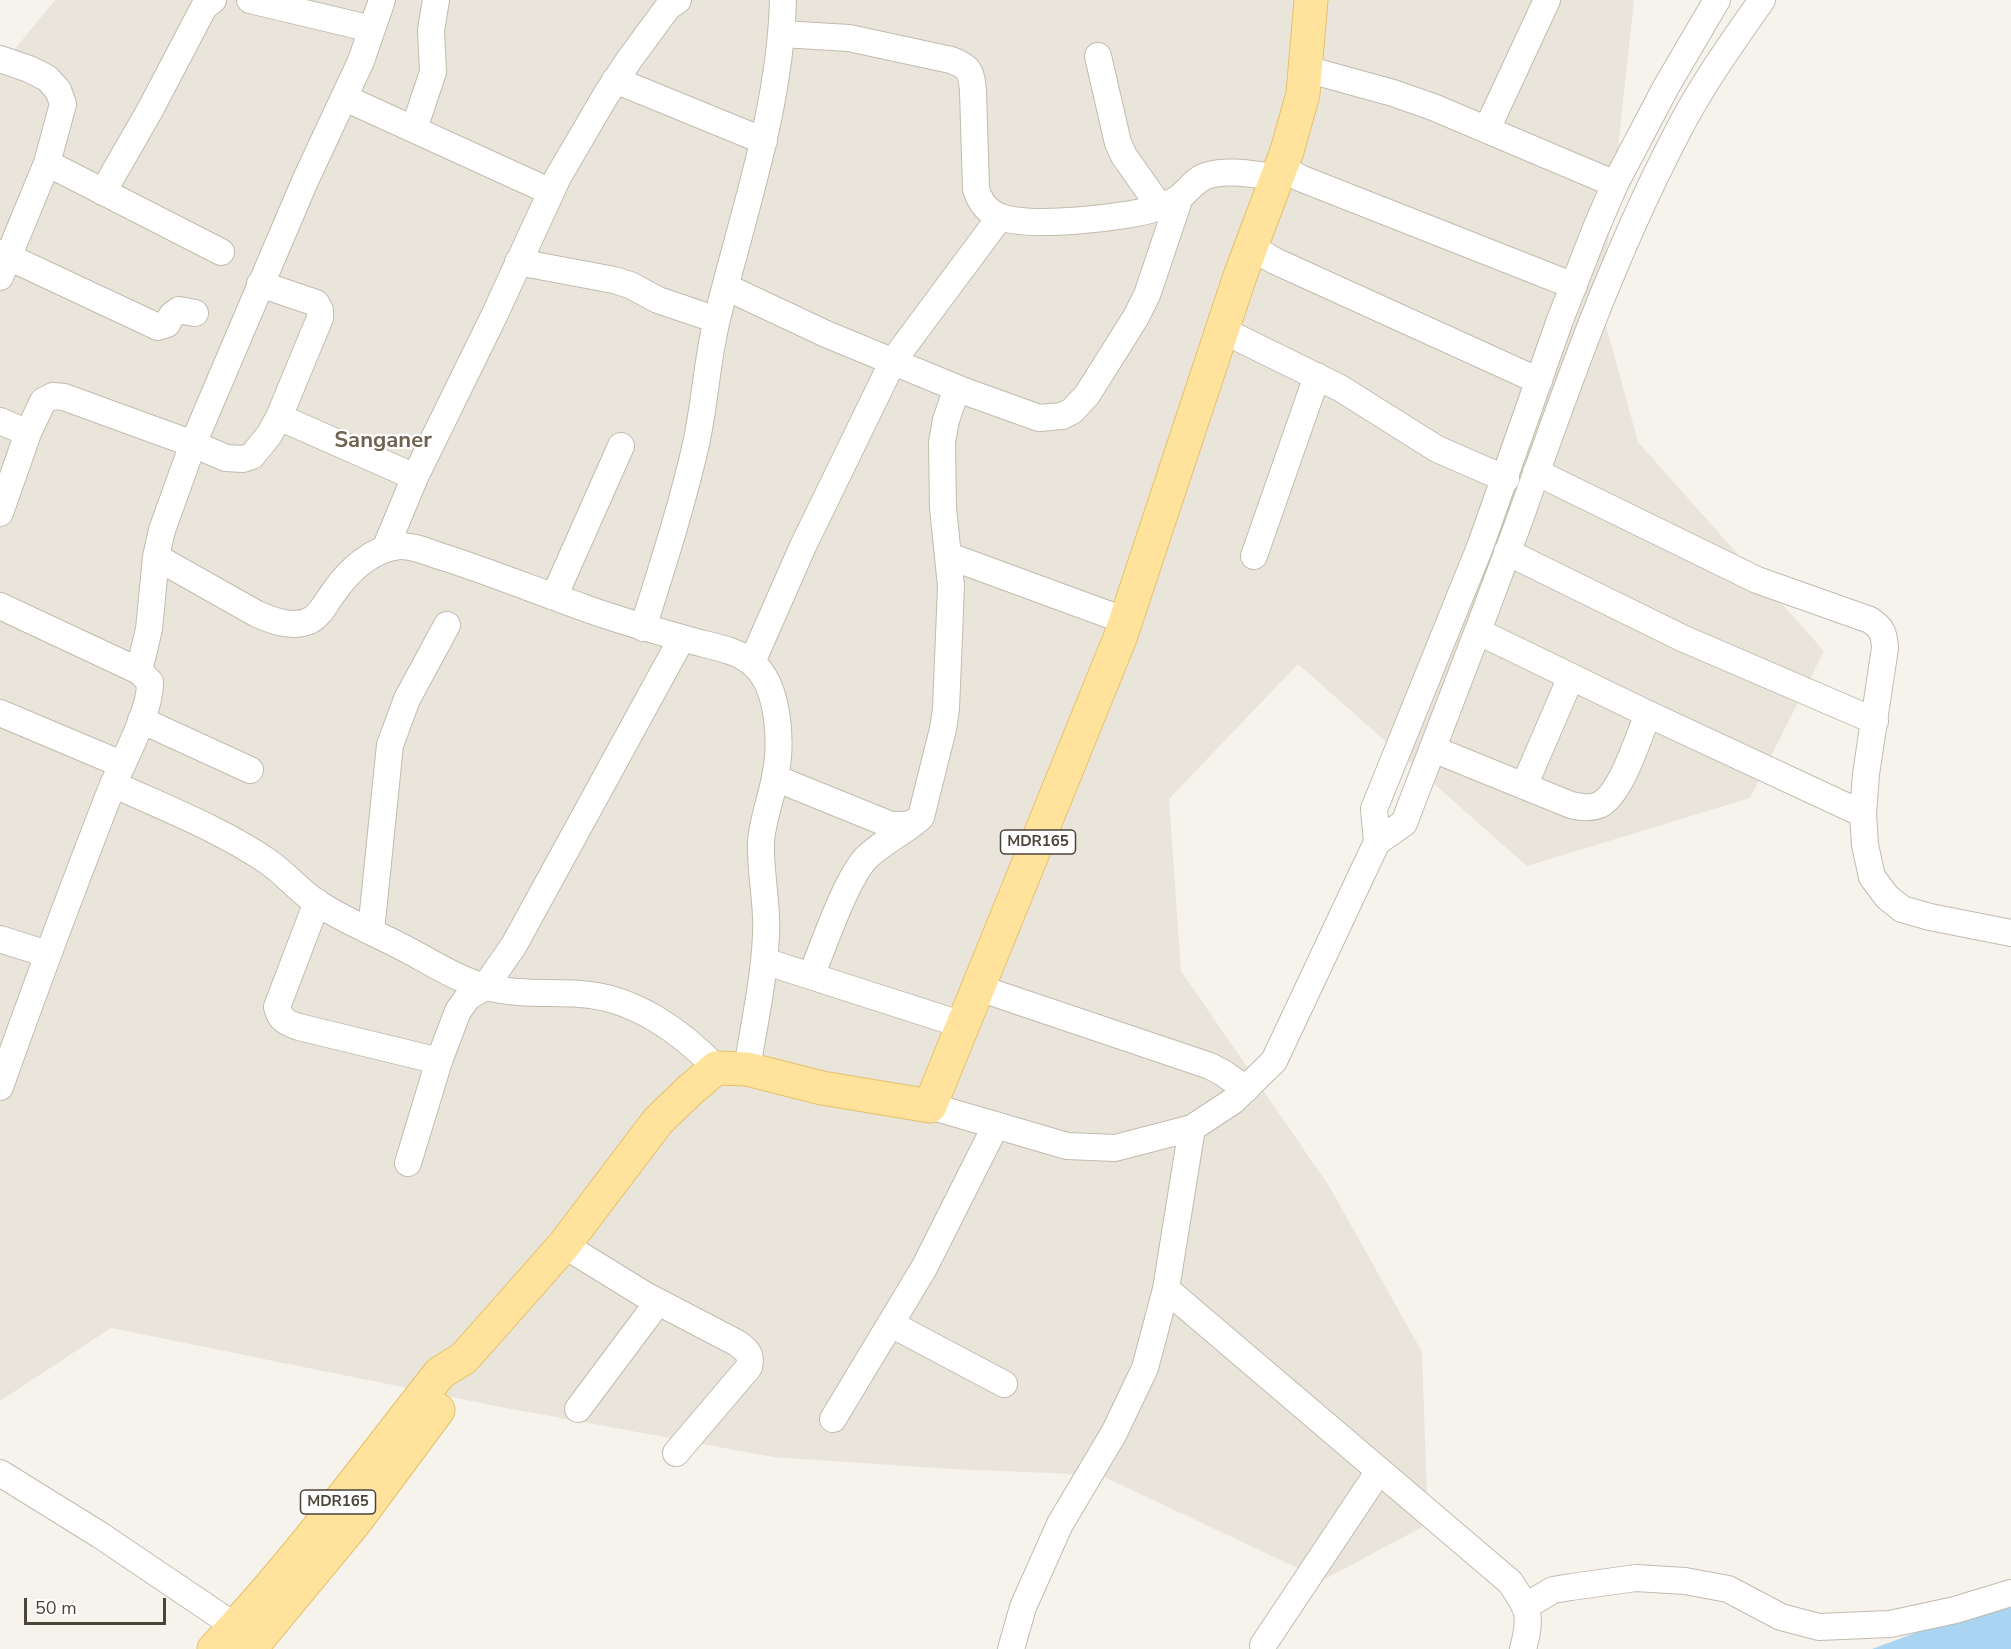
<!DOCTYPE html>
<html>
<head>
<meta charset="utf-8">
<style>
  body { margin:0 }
  #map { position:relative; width:2011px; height:1649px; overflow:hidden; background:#f6f3ec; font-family:"Nunito Sans",sans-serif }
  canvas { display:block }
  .scale { position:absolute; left:24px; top:1598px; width:142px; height:27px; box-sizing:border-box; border:3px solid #4b4439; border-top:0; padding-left:8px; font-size:18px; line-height:21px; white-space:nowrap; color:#4b4439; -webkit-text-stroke:4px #fff; paint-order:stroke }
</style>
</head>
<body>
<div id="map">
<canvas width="2011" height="1649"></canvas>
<div class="scale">50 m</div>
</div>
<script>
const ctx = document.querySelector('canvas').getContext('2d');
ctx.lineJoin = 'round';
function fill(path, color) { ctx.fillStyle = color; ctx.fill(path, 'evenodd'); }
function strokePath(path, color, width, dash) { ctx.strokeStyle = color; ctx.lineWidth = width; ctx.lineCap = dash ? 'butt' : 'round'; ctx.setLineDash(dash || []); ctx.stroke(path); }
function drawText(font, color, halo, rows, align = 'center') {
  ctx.font = font + ' "Nunito Sans",sans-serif'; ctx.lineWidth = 4.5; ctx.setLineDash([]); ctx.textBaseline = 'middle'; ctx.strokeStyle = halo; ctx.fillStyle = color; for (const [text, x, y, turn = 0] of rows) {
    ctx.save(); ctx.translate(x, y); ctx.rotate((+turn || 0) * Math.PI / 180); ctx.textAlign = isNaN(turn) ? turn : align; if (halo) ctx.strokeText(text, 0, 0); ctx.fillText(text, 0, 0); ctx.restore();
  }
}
fill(new Path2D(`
  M55 0H1634L1601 307 1638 442 1824 651 1750 798 1527 866 1298 664 1169 799 1181 971 1329 1186 1422 1352 1428 1524 1323 1580 1100 1475 952 1469 773 1457 501 1407 111 1328 0 1401V67Z`), '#eae5da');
fill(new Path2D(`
  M2011 1597V1649H1872Z`), '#a9d4f2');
const minor = new Path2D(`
  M250 0 372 29
  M782 34 849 38 951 60C970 67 971 71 973 91L976 189C980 201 985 210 998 216 1024 229 1131 218 1160 207 1166 205 1175 201 1180 197 1190 189 1196 178 1209 175 1230 169 1255 175 1277 177
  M1098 56 1118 143 1124 156 1160 207
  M0 59 29 69 47 78 58 90 63 104 47 163 0 277
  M1306 69 1393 93 1433 107 1615 184
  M615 80 764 141
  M345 98 551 192
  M414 129 433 72 431 30 436 0
  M1487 129 1547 0
  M47 163 221 252
  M1281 167 1300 178 1574 286
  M103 192 150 110 204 7 213 0
  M1251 247 1275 261 1539 381
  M0 253 158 327 167 324 172 315 179 310 195 313
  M518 262 614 280 630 285 658 300 717 320
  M726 287 826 334 964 391 1039 418 1062 416 1072 411 1087 395 1136 317 1147 295 1180 197
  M1222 330 1340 388 1437 449 1506 479
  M279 417 415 477
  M0 421 28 433
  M1536 472 1757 580 1870 620C1882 628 1884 633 1885 648L1866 774 1863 814 1865 845 1872 877 1887 897 1902 909 1930 917 2011 933
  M0 513 28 433 43 401 53 396 64 397 193 444 226 458 243 459 252 456 269 435 279 417 320 318V310L316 303 260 284
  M385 549 415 477 494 316 558 177 606 95 629 60 668 7 678 0
  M1507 552 1682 638 1875 721
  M949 556 1126 621
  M1254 556 1317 376
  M156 557 257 614C273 621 292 628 309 621 321 615 326 602 334 592 349 570 372 549 399 546 414 545 432 554 446 558 492 573 537 591 582 607 617 620 653 630 689 640 709 646 736 649 752 663 780 685 782 745 775 777 771 800 762 821 761 843 760 874 768 905 766 935 764 980 754 1025 747 1069
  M554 597 621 446
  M0 606 139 671
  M643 628C662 567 682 506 696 444 705 403 707 360 717 319 743 213 780 110 783 0
  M1479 632 1648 714 1863 814
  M752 662 803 546 893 361 1000 217
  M0 713 121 764
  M141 720 250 770
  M1433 749 1571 805C1580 807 1589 809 1599 805 1621 795 1638 738 1648 714
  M775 778 891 825C903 825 912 826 921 817L943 729 946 709 951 586 943 508 942 442 946 420 957 388
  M113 784C165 808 220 829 267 861 285 873 298 890 316 902 341 919 373 932 400 946 428 960 455 979 486 987 517 995 549 992 580 994 633 997 681 1031 716 1068
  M1524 786 1571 677
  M1377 842 1374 809 1480 547 1560 320 1596 228 1615 184 1666 87 1717 0
  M317 902 277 1007C280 1020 287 1023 299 1027L439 1061
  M371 931 390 745 407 699 447 625
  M0 939 47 954
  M764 961 963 1025
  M811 976C824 945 845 881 866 858 880 844 900 834 915 822
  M979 988 1210 1066 1223 1073 1246 1089
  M0 1087C35 988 72 890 110 792 122 762 151 712 150 682L139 671 149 629 156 557 162 530 193 444 305 181 361 61 382 0
  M930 1106 1067 1146 1115 1148 1192 1128 1233 1101 1274 1061 1377 842 1404 823C1442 725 1480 626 1517 527 1564 395 1610 262 1675 137 1699 89 1731 44 1762 0
  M408 1163 439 1061 458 1011 468 997 485 987 514 945 682 638
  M564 1245 645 1295 737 1343C747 1350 752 1355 749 1367L676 1453
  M1166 1289 1510 1582C1529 1610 1532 1615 1523 1649
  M891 1324 1004 1384
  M578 1409 658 1302
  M833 1419 924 1268 996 1125
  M0 1473 100 1535 248 1635
  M1526 1606 1553 1590 1571 1587 1636 1578 1685 1581 1728 1589 1781 1617 1819 1627 1890 1624 1955 1610 2011 1593
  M1263 1645 1379 1471
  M1011 1649 1023 1607 1060 1524 1114 1433 1145 1368 1166 1289 1192 1128`);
const major = new Path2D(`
  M214 1649C296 1563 366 1466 440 1373L464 1358 564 1245 658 1121 689 1091 716 1068 747 1069 822 1088 930 1106 1120 638 1240 276 1287 151 1303 94 1311 0
  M250 1649 355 1522 438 1410`);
strokePath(minor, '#c2bbae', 28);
strokePath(major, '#e6c16a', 35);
strokePath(minor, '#fff', 26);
strokePath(major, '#ffe39c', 33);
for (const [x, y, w] of [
  [1038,842,75],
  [338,1502,75]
]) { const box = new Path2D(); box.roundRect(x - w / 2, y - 12, w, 24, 4.5); ctx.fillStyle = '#fff'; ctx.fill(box); strokePath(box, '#4b4439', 1.5); }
drawText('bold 15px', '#4b4439', null, [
  ["MDR165",1038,842],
  ["MDR165",338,1502]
]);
drawText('bold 22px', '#6e6250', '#fff', [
  ["Sanganer",383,442]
]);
</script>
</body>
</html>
